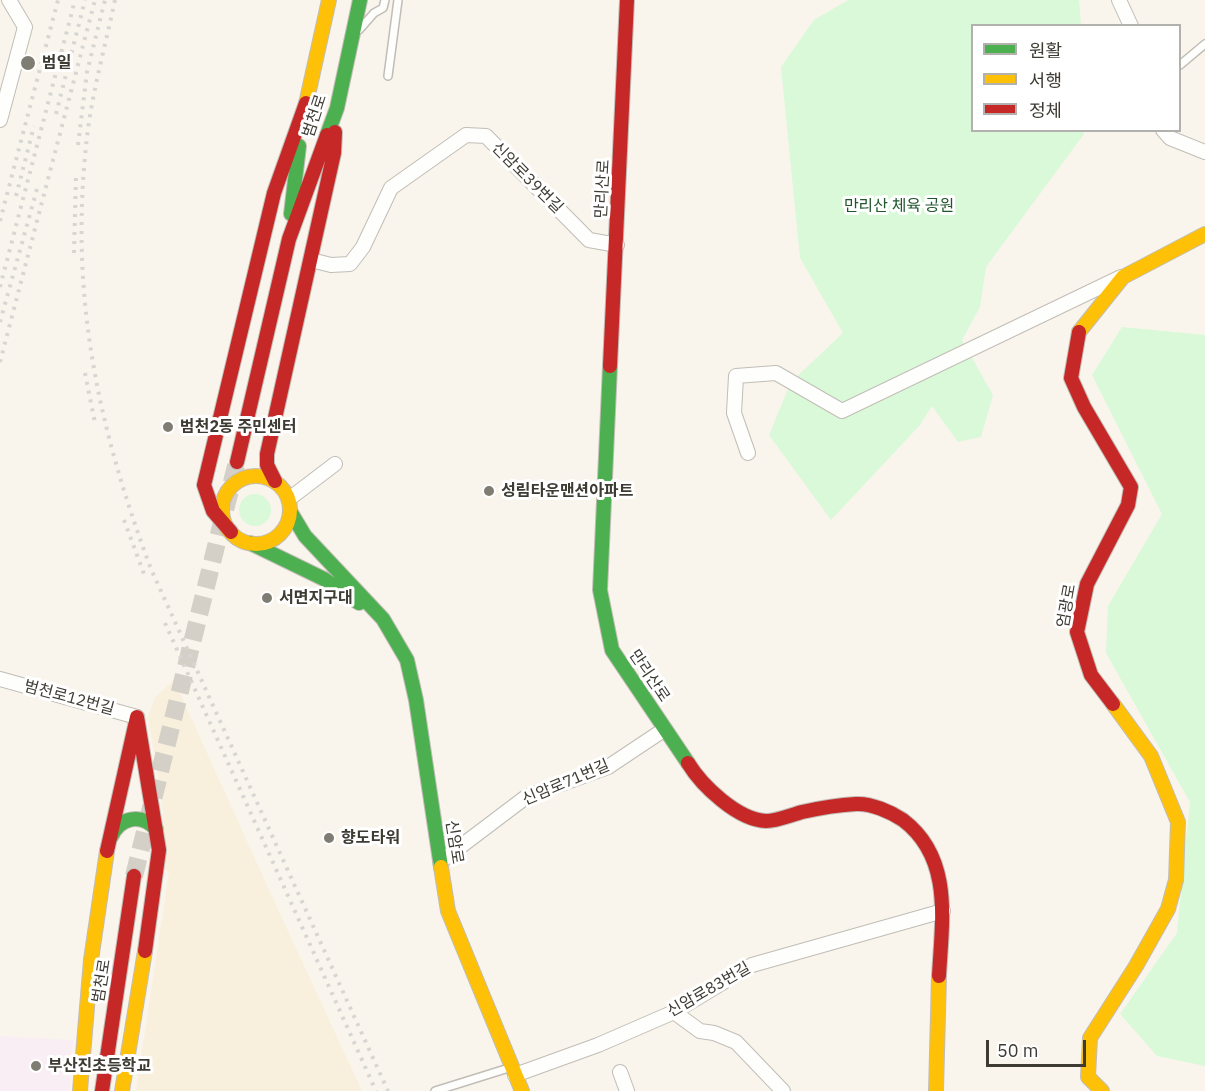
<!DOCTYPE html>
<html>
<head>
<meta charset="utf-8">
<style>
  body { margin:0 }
  #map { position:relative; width:1205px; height:1091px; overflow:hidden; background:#f9f5ec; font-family:"IBM Plex Sans","Noto Sans KR",sans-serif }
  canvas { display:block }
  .legend { position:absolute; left:971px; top:24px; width:210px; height:108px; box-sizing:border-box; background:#fff; border:2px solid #b2b1ad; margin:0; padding:8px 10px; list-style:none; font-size:18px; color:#3e3b33 }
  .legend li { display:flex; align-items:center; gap:12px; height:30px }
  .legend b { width:30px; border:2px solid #b2b1ad }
  .scale { position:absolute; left:986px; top:1040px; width:100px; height:27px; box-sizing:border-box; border:3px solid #3e3b33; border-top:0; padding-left:8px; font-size:18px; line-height:21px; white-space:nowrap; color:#3e3b33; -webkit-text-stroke:4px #fff; paint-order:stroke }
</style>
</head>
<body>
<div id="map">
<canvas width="1205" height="1091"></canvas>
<ul class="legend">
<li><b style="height:8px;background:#4caf50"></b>원활</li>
<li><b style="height:8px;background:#ffc107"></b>서행</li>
<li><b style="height:8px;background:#c62828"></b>정체</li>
</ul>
<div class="scale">50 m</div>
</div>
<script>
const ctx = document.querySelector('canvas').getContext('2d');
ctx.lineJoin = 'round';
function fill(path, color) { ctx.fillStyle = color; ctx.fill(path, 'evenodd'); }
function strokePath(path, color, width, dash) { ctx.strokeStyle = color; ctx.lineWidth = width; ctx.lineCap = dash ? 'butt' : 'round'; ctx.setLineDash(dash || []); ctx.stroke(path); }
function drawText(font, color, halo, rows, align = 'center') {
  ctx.font = font + ' "IBM Plex Sans","Noto Sans KR",sans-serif'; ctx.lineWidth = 6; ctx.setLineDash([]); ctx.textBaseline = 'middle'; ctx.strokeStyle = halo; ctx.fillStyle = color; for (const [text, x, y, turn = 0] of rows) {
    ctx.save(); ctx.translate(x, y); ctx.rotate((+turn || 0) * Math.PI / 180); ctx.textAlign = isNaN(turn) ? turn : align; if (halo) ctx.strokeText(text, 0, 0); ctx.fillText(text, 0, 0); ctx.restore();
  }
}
fill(new Path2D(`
  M174 680 271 894 362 1091H136L169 872 165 869 162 801 148 717 155 697Z`), '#f8f0dd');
fill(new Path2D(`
  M0 1036 73 1040 70 1091H0Z`), '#f8eef4');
fill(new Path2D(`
  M848 0H1079L1081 25 972 26V130H1084V134L986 267 980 307 962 340 993 395 981 437 958 442 932 406 920 425 831 520 769 435 791 382 843 333 800 258 781 67 814 20Z
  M1122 327 1205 335V1066L1157 1056 1120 1014 1177 933 1190 802 1106 653 1108 606 1162 514 1092 375Z
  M239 510a16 16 0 1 1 32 0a16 16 0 1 1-32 0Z`), '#d9f9d8');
strokePath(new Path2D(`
  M134 876 237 462`), '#d4d0c7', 18, [18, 9]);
const lane = new Path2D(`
  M359 30 374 13 383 8 385 0
  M1180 65 1205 44
  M388 76 398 0
  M435 1091 512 1067`);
const street = new Path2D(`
  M1119 0 1131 26
  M0 120 25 27 9 0
  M1163 130 1170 138 1205 152
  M311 260 331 265 350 264 363 247 391 188 466 135 486 136 589 240 617 245
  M748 453 734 413 736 376 776 373 842 411 1121 277
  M289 499 335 464
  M0 679 137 717
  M440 862 526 797 608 767 665 729
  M674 1012 700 1031 714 1033 736 1042 783 1091
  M620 1072 627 1091
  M515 1075 598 1045 674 1012 752 965 943 911`);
const fast = new Path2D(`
  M327 135 337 108 360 0
  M291 214 299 146
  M610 366 600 590 612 650 688 763
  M290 511 305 536 383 619 407 660 416 700 441 867
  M250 543 324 579 359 603
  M111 837C120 817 141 813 156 829`);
const slow = new Path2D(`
  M304 113 329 0
  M1079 332 1123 277 1205 234
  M222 510a34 34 0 1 1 68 0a34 34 0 1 1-68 0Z
  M441 867 448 911 522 1091
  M80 1091 91 960 107 851
  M122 1091 145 951
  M936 1091 939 976
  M1102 1091 1088 1077 1090 1038 1136 966 1168 909 1176 880 1178 822 1151 756 1113 704`);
const jam = new Path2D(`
  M1079 332 1071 378 1084 407 1131 487 1128 505 1087 584 1077 632 1091 675 1113 704
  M610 366 627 0
  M237 462 289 239 327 135
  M275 481 267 465V454L334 153 335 132
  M231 532 213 511 204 485 274 193 306 103
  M688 763C702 786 738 820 766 821 777 821 791 815 802 812 820 808 838 805 856 804 871 803 891 812 903 820 953 858 942 920 939 976
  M107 851 137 717 159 850 145 951
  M102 1091 134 876`);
strokePath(lane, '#c1bdb6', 10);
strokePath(street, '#c1bdb6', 16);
strokePath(fast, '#c1bdb6', 16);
strokePath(slow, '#c1bdb6', 16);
strokePath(jam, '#c1bdb6', 16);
strokePath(lane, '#fefefc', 7);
strokePath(street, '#fefefc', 14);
strokePath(fast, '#4caf50', 14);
strokePath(slow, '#ffc107', 14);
strokePath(jam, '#c62828', 14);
strokePath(new Path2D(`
  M115 0C106 43 94 85 88 129 68 287 96 422 151 569L388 1091
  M56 114 85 0
  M78 145 87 72 105 0
  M16 196 34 126
  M0 221 58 0
  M74 253 76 175
  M0 287 75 0
  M0 322 37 189
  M0 362 95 0
  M85 373 95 423
  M124 520 144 574
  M165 623 376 1091`), '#d7d6d3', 4, [3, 6]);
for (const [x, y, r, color] of [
  [28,63,8,"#7f7c74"],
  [168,427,6,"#7f7c74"],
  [489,491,6,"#7f7c74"],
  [267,598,6,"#7f7c74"],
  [329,838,6,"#7f7c74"],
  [36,1066,6,"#7f7c74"]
]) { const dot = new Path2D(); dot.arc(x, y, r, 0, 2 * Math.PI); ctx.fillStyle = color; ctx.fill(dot); strokePath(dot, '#fff', 2); }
drawText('bold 16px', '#3e3b33', '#fff', [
  ["범일",42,63],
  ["범천2동 주민센터",180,427],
  ["성림타운맨션아파트",501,491],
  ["서면지구대",279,598],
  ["향도타워",341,838],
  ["부산진초등학교",48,1066]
], 'left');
drawText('16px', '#3e3b33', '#fff', [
  ["범천로",315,116,-72],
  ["신암로39번길",527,178,45],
  ["만리산로",603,189,-87],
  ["엄광로",1067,606,-80],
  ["만리산로",649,676,56],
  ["범천로12번길",69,698,15],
  ["신암로71번길",566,783,-23],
  ["신암로",454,842,81],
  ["범천로",102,981,-81],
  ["신암로83번길",709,990,-30]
]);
drawText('16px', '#21572d', '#fff', [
  ["만리산 체육 공원",899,206]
]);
</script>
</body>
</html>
